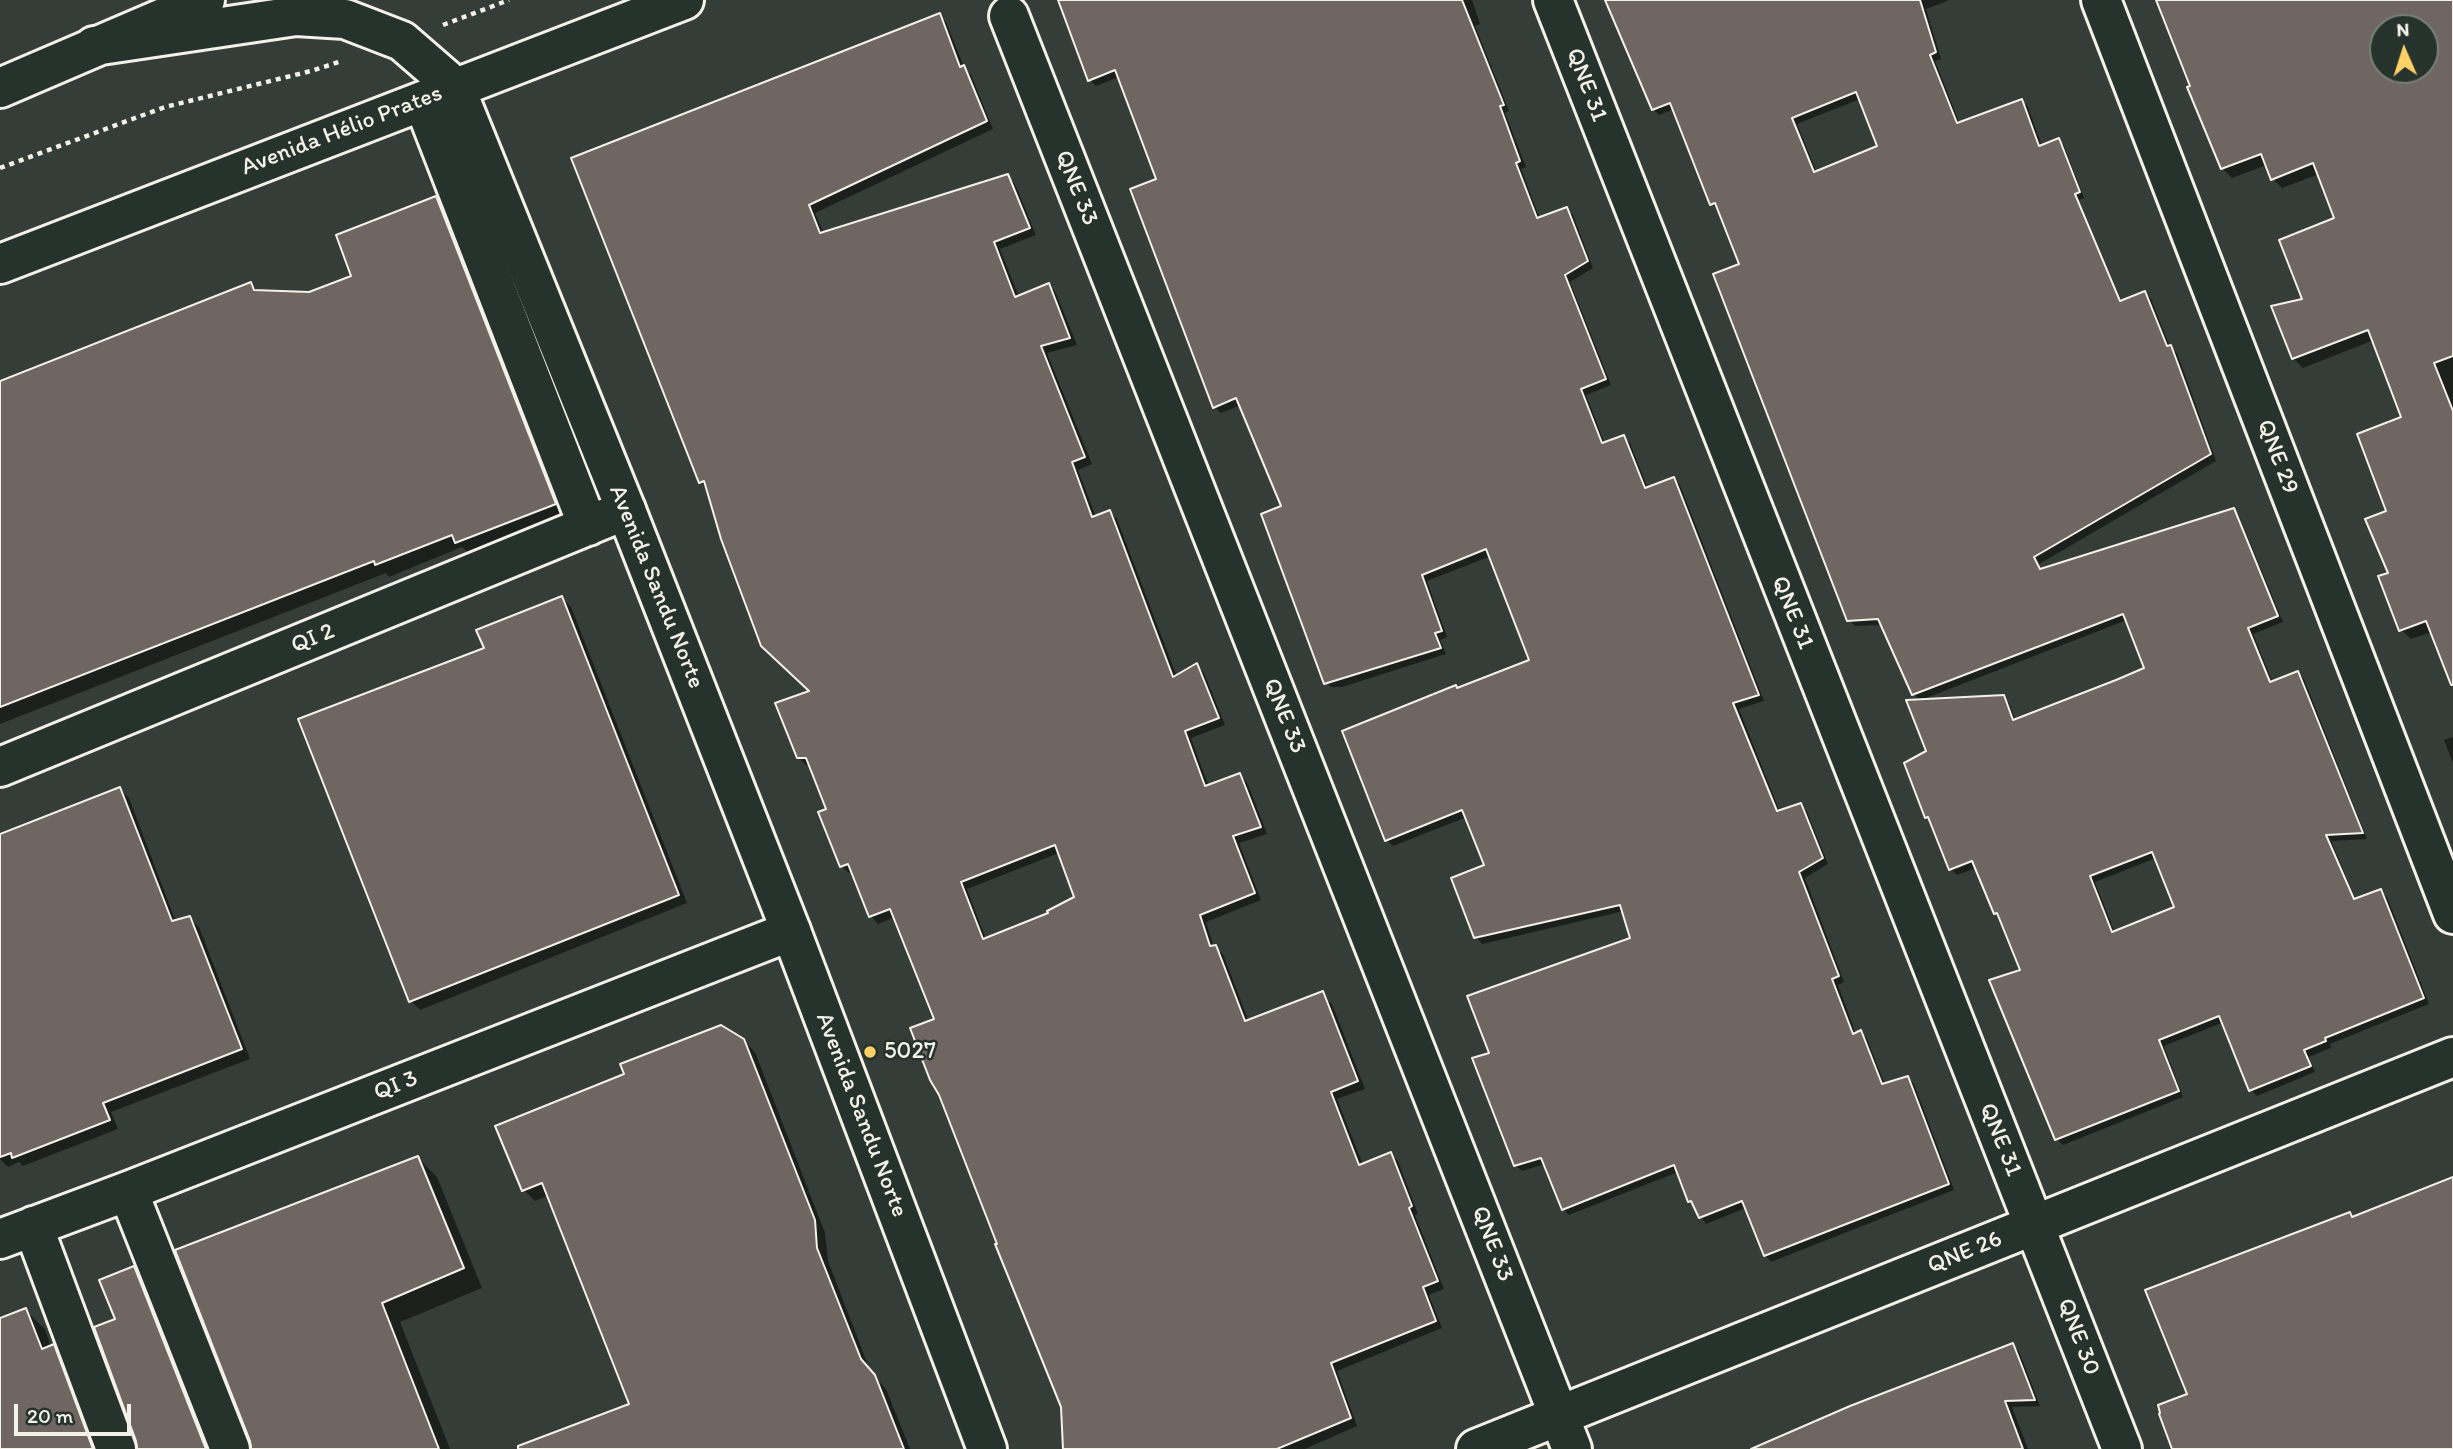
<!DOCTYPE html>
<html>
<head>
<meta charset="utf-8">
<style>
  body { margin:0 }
  #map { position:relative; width:2453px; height:1449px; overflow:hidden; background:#353d38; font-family:Itim,sans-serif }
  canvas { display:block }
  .north { position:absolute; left:2369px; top:14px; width:70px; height:70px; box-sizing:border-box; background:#26332d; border:2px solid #787f78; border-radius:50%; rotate:357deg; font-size:19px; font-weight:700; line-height:28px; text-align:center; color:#f4f1e8 }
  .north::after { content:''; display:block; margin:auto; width:24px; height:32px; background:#ffd166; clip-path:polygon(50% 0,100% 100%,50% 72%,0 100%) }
  .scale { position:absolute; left:14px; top:1404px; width:117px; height:32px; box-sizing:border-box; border:4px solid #f4f1e8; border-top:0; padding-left:9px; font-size:21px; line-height:24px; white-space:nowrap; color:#f4f1e8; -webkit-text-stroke:5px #26332d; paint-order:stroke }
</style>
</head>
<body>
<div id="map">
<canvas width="2453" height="1449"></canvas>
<div class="north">N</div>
<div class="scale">20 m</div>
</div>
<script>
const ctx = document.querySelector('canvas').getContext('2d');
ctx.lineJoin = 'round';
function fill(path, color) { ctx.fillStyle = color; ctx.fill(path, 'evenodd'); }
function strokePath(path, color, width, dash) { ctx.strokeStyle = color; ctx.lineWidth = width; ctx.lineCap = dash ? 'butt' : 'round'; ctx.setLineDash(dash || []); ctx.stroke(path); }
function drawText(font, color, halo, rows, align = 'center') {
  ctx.font = font + ' Itim,sans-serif'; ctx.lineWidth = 5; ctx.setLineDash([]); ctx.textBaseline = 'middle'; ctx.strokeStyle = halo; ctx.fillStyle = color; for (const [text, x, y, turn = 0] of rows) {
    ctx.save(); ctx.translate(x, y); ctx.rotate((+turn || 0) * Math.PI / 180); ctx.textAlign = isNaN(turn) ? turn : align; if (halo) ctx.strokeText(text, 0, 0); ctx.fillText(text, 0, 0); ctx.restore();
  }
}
fill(new Path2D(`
  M1059 0H1472L1480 24 1475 26 1509 111 1505 113 1526 167 1521 169 1540 219 1566 209 1573 215 1593 268 1570 282 1611 385 1586 395 1605 444 1623 437 1630 443 1648 489 1674 479 1680 485 1764 701 1739 709 1780 812 1801 805 1807 812 1828 864 1805 878 1844 982 1838 985 1856 1034 1861 1032 1867 1039 1885 1085 1908 1078 1914 1084 1954 1190 1771 1262 1765 1255 1746 1208 1706 1224 1690 1201 1678 1172 1569 1215 1563 1209 1545 1164 1522 1171 1515 1165 1491 1054 1632 939 1624 911 1482 944 1476 937 1486 866 1467 817 1393 846 1386 840 1457 689 1532 661 1491 556 1427 581 1447 637 1440 640 1446 654 1342 687H1331L1324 680 1283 507 1241 405 1221 413 1215 407 1158 180 1119 77 1096 86 1090 80Z
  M1608 0H1950L1926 9 1941 59 1935 61 1960 124 2022 101 2028 107 2042 146 2058 140 2064 146 2084 198 2079 200 2122 302 2145 293 2151 299 2170 347 2177 353 2216 461 2039 564 2042 570 2233 510 2239 516 2283 622 2253 634 2273 683 2298 673 2304 679 2367 839 2331 841 2356 900 2381 891 2387 897 2429 1004 2330 1044 2331 1048 2309 1057 2315 1072 2257 1096 2251 1090 2224 1022 2164 1046 2183 1097 2063 1145 2057 1139 1992 981 2022 971 2002 920 1995 913 1976 868 1957 875 1951 869 1931 821 1927 817 1928 751 1920 701 1914 694 1883 625 1855 626 1849 620 1741 265 1719 209 1711 204 1674 109 1659 115 1653 109ZM1860 99 1880 147 1817 173 1797 124ZM2127 620 2146 669 2016 721 2009 703 2003 696 1921 700ZM2156 858 2177 908 2115 933 2095 882Z
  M2158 0H2453V681L2432 632 2411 639 2401 630 2390 574 2388 512 2404 418 2374 340 2303 368 2293 358 2305 300 2337 219 2319 174 2282 188 2273 179 2267 165 2232 178 2222 168ZM2383 28H2425V70H2383Z
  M939 15 946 22 964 67 971 75 993 129 815 213 824 234 1008 176 1015 184 1036 235 1000 249 1019 297 1049 285 1056 293 1077 345 1047 353 1092 464 1078 470 1096 517 1110 512 1117 519 1177 677 1197 665 1204 673 1225 725 1191 738 1209 787 1239 775 1247 782 1267 834 1239 843 1261 900 1206 922 1214 947 1223 954 1249 1022 1324 997 1332 1004 1365 1089 1337 1099 1363 1165 1391 1154 1398 1161 1418 1214 1415 1215 1444 1289 1429 1295 1442 1328 1337 1371 1357 1426 1305 1449H1081L912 1029 936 1020 895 917 878 924 871 916 853 871 849 873 841 866 828 810 811 765H806L798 757 812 692 708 490 701 482 573 159ZM1059 853 1076 898 1050 914 986 939 967 889Z
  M436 198 448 210 567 516 469 554 462 547 389 577 386 573 0 724V383L251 284 258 292 309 294 354 277Z
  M562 598 571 607 687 903 420 1010 411 1001 300 720 486 649Z
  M2453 737V763L2444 740Z
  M119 789 129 798 176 922 190 918 199 927 250 1059 111 1112 118 1129 23 1166 19 1162 8 1167 0 1159V836Z
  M743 1040 755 1052 825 1233 828 1261 871 1373 886 1389 910 1449H542L631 1405 549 1195 535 1201 524 1190Z
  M418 1158 437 1177 482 1288 400 1322 450 1449H253Z
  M134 1268 153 1287 217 1449H139L117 1320Z
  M25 1310 45 1329 51 1347 72 1365 104 1449H0V1320Z
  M2013 1345 2019 1351 2040 1406 2012 1407 2028 1449H1751Z`), '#0007');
const building = new Path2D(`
  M1058 0H1462L1504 105 1500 106 1520 161 1516 163 1537 218 1567 207 1588 261 1565 275 1606 379 1581 389 1602 443 1624 435 1645 488 1674 477 1759 695 1733 703 1777 811 1801 803 1823 858 1799 872 1839 976 1832 979 1853 1034 1861 1030 1882 1084 1908 1076 1949 1184 1764 1256 1742 1201 1699 1218 1691 1201 1688 1202 1674 1165 1562 1210 1541 1158 1514 1166 1472 1058 1489 1053 1467 996 1630 938 1620 905 1474 938 1451 878 1484 865 1462 810 1385 841 1342 731 1456 685 1457 688 1529 660 1486 549 1422 575 1442 631 1435 633 1441 648 1324 684 1261 514 1281 506 1236 398 1213 408 1130 189 1156 179 1115 70 1088 81Z
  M1605 0H1920L1936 52 1930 55 1957 123 2022 99 2039 146 2059 138 2080 192 2075 194 2120 301 2145 291 2167 346 2171 345 2211 454 2034 557 2040 569 2234 508 2278 616 2248 628 2270 682 2298 671 2363 833 2326 835 2354 899 2381 889 2424 998 2325 1038 2326 1041 2304 1050 2311 1066 2249 1091 2219 1016 2159 1040 2179 1091 2055 1140 1989 980 2020 970 1997 913 1994 914 1972 861 1949 870 1928 817 1925 818 1904 763 1926 751 1906 700 2004 695 2013 720 2116 680 2144 668 2123 614 1912 695 1878 619 1847 621 1713 274 1739 264 1715 203 1710 205 1670 103 1652 110ZM1856 92 1877 146 1814 172 1792 118ZM2152 852 2174 907 2112 932 2090 876Z
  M2156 0H2453V356L2434 363 2453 411V685H2451L2426 621 2399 631 2378 576 2388 573 2365 519 2386 511 2357 434 2401 417 2368 330 2292 359 2271 306 2302 299 2279 240 2334 218 2313 163 2271 180 2261 154 2221 169 2187 87 2190 86ZM2383 28H2425V70H2383Z
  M940 13 960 67 964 65 987 121 809 205 820 233 1008 174 1030 228 994 242 1015 297 1049 283 1070 338 1041 346 1085 457 1072 462 1092 517 1110 510 1173 677 1197 663 1219 718 1185 731 1205 786 1240 773 1261 827 1233 836 1255 893 1200 915 1210 946 1216 945 1245 1021 1323 991 1358 1081 1331 1092 1359 1165 1391 1152 1412 1206 1409 1208 1438 1281 1423 1287 1436 1321 1331 1363 1351 1418 1277 1449H1063L1061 1407 995 1244H997L939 1095 930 1080 910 1028 934 1019 890 909 869 917 848 864 840 867 818 812 826 809 806 758H797L775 703 809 691 761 646 721 539 704 481 699 483 571 158ZM1055 845 1074 897 1047 911 1048 913 983 939 961 882Z
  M436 196 556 504 455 543 452 535 375 565 374 561 0 707V381L251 282 254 290 309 292 351 276 336 235Z
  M562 596 679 895 409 1002 298 719 484 648 476 630Z
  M120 787 172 921 190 916 242 1049 103 1103 110 1120 12 1158 11 1153 0 1157V834Z
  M721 1025 744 1039 815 1220 817 1248 861 1359 875 1375 904 1449H518V1446L629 1404 542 1183 522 1191 495 1126 624 1074 620 1064Z
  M418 1156 464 1268 382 1303 439 1449H251L250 1441 175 1250Z
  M2453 1177V1449H2172L2159 1414 2160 1413 2158 1405 2187 1394 2145 1290 2350 1212 2352 1217Z
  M134 1266 206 1449H137L136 1441 94 1327 115 1319 99 1280Z
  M26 1308 42 1349 54 1344 93 1449H0V1318Z
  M2013 1343 2035 1400 2005 1401 2023 1449H1751L1850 1406Z`);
fill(building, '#6f6662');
strokePath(building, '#f4f1e8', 2);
const minor = new Path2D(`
  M1553 0 2122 1449
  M2101 0 2453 914
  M1009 16 1572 1449
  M423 101 588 526
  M0 767 626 510
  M128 1191 230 1449
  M33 1226 116 1449
  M0 1239 128 1191 791 931
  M1476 1449 2453 1057`);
const major = new Path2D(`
  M94 46 296 16 345 19 402 41 455 87 626 510 791 931 987 1449
  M0 88 205 0
  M0 264 684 0`);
strokePath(minor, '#f4f1e8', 44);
strokePath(major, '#f4f1e8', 44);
strokePath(new Path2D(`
  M443 25 509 0
  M0 168 165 107 311 71 342 61`), '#f4f1e8', 4.5, [5, 5]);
strokePath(minor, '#26332d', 38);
strokePath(major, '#26332d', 38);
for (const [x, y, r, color] of [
  [870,1052,7,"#ffd166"]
]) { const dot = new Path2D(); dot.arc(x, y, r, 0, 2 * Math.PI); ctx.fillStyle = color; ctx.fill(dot); strokePath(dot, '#26332d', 2.5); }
drawText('24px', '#f4f1e8', '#26332d', [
  ["QNE 31",1586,85,69],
  ["Avenida Hélio Prates",342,131,-21],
  ["QNE 33",1076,188,68],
  ["QNE 29",2277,457,69],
  ["Avenida Sandu Norte",656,587,68],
  ["QNE 31",1792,613,68],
  ["QI 2",313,639,-22],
  ["QNE 33",1284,716,68],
  ["QI 3",396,1086,-21],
  ["Avenida Sandu Norte",861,1115,69],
  ["QNE 31",2000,1140,68],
  ["QNE 33",1492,1244,69],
  ["QNE 26",1965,1253,-22],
  ["QNE 30",2078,1337,69]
]);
drawText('24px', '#f4f1e8', '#26332d', [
  ["5027",884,1052]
], 'left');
</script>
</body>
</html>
